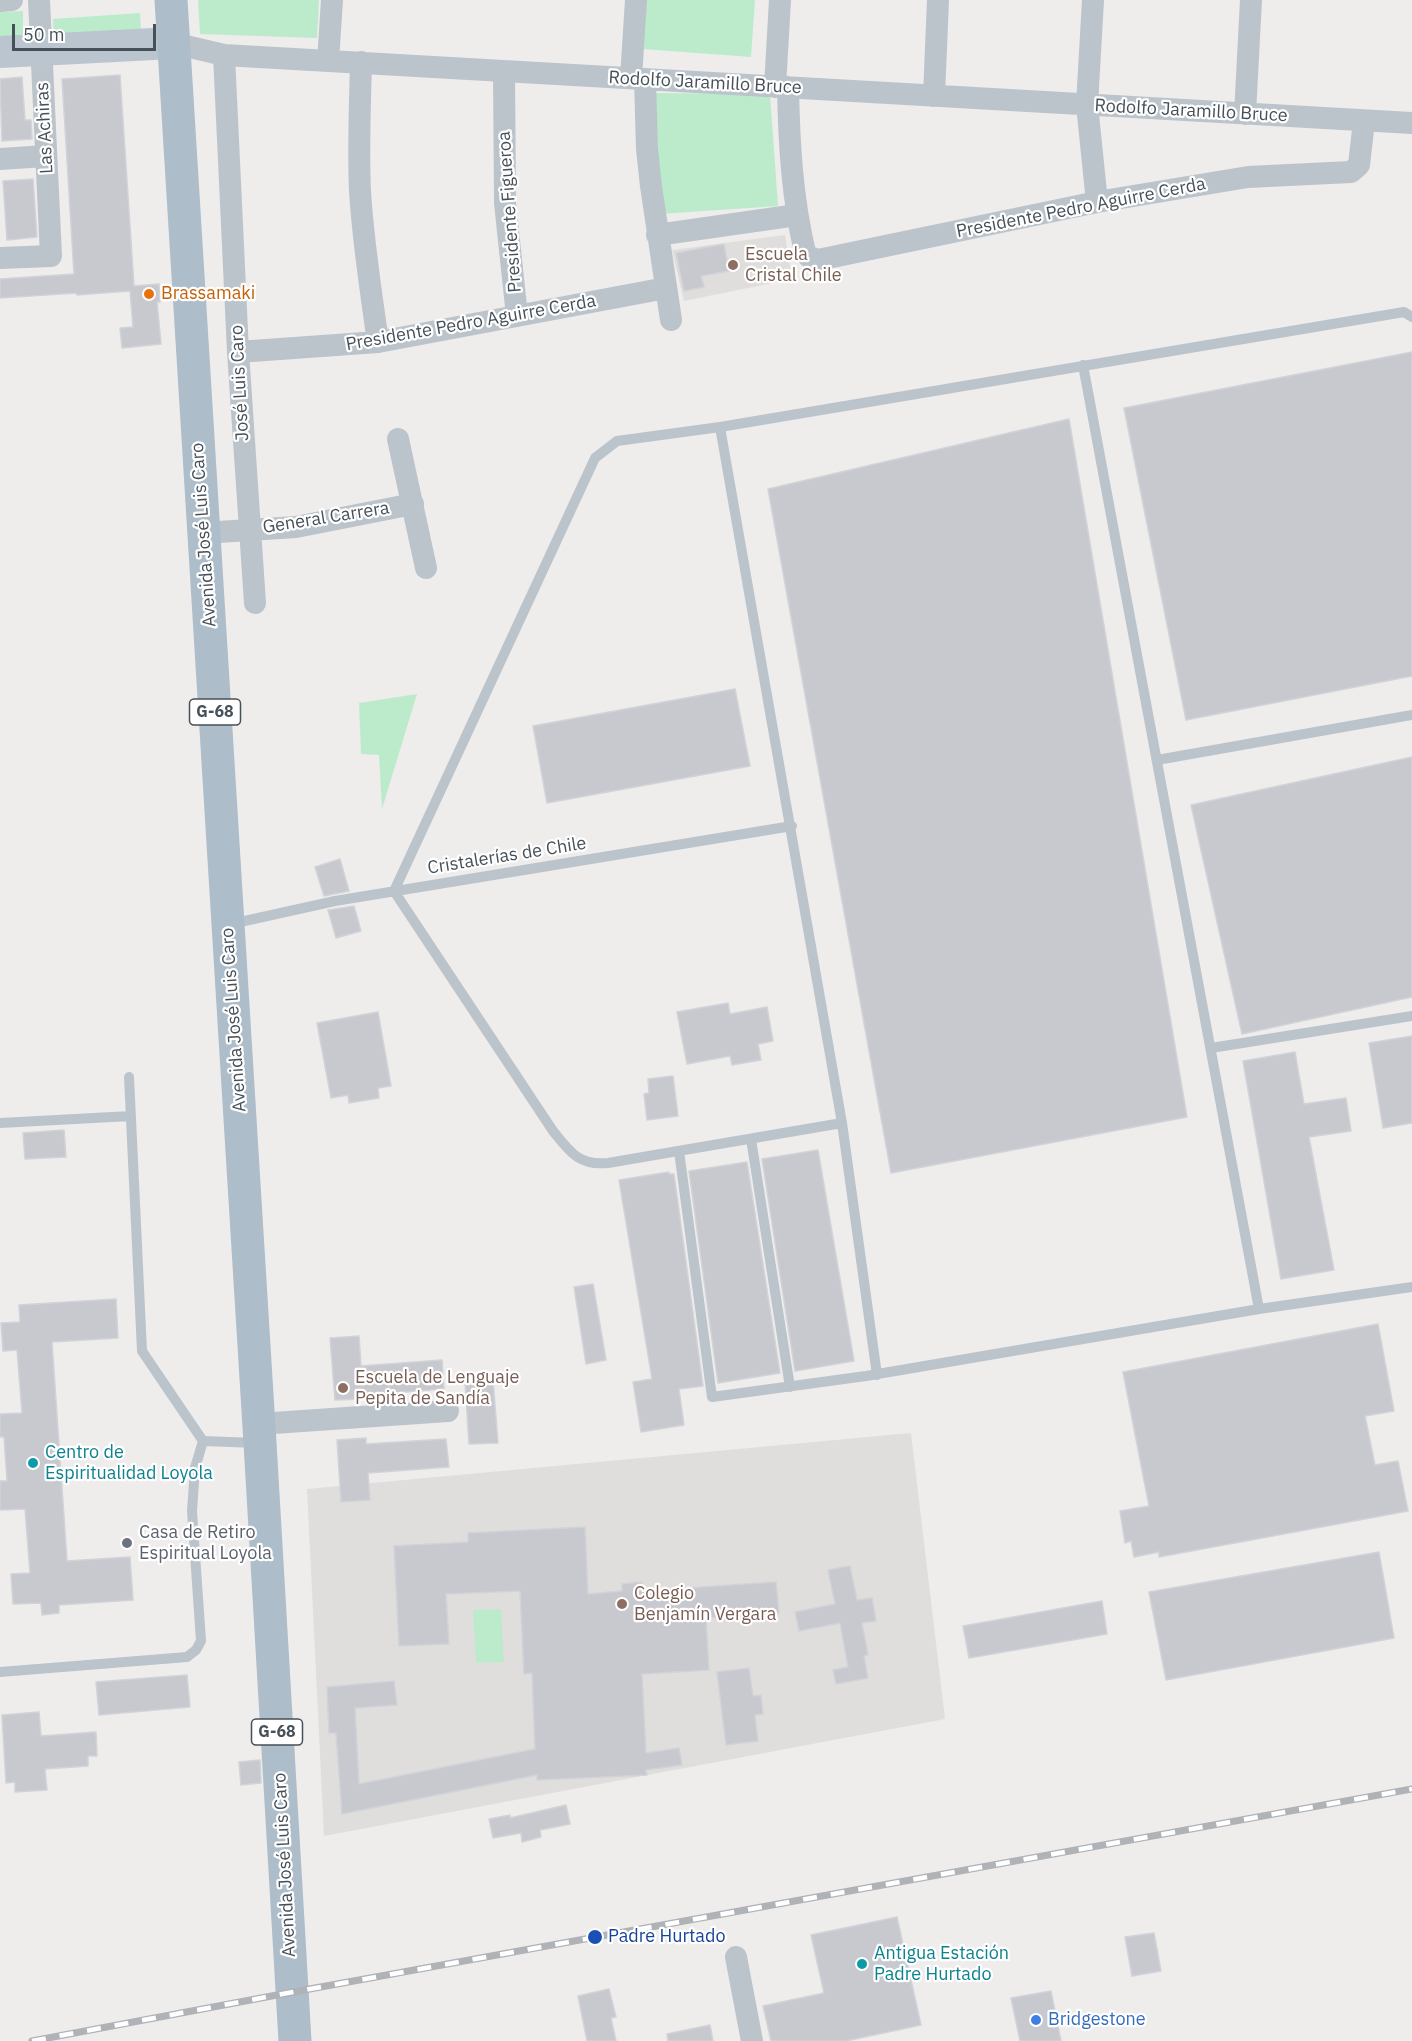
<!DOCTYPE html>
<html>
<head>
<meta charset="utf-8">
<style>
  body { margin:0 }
  #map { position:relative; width:1412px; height:2041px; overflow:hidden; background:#efecec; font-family:"IBM Plex Sans",sans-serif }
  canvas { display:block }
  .scale { position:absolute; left:12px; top:24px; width:144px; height:27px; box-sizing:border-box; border:3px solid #465058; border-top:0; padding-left:8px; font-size:18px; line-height:21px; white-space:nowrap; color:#465058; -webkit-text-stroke:4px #fff; paint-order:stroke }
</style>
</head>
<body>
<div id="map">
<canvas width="1412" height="2041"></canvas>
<div class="scale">50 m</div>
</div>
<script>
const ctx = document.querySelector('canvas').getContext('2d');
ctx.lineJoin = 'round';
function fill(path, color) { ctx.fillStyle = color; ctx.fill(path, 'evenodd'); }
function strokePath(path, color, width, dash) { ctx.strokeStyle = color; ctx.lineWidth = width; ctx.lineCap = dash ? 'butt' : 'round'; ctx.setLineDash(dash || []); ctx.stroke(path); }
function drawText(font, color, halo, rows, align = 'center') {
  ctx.font = font + ' "IBM Plex Sans",sans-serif'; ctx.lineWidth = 4.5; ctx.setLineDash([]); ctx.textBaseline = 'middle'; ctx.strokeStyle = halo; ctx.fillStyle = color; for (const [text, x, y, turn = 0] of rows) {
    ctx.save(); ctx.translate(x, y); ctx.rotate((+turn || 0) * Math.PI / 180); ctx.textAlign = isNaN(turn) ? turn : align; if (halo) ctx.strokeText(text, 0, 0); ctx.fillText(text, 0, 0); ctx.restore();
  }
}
fill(new Path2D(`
  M785 235 792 279 684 301 672 250Z
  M911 1433 945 1719 324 1836 307 1489Z`), '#e0dddd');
fill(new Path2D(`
  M198 0H319L317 38 200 34Z
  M645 0H755L751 57 642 49Z
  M23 11V38H0V12Z
  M140 13 141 31 54 37 53 19Z
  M651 93 770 94 778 206 660 214Z
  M417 694 382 809 379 755 361 754 359 703Z
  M501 1609 504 1662 476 1663 473 1610Z`), '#bcebcc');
const building = new Path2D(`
  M120 75 134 286 159 284 160 302H157L161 344 122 348 120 328 133 327 130 291 77 295 76 293 0 298V279L74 274 62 79Z
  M22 77 25 120H31L32 139 2 141 0 79Z
  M33 179 37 237 7 240 3 181Z
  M724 244 729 271 701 276 704 287 684 291 676 253Z
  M1412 352V676L1186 720 1124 408Z
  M1069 419 1187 1117 891 1173 768 489Z
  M735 689 750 766 547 803 533 726Z
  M1412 757V997L1242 1034 1191 805Z
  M340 859 349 891 324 896 315 867Z
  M354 906 361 931 336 938 328 910Z
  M728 1003 730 1014 767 1007 773 1041 758 1044 761 1060 732 1065 730 1056 687 1064 677 1012Z
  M378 1012 391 1086 378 1088 379 1098 349 1103 348 1095 331 1098 317 1023Z
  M1412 1036V1123L1383 1128 1369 1043Z
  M1295 1052 1304 1104 1346 1098 1351 1131 1309 1137 1334 1270 1281 1279 1243 1061Z
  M673 1076 678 1116 647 1120 644 1094 649 1093 648 1079Z
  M64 1130 66 1157 25 1159 23 1133Z
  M818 1150 854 1361 795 1371 762 1159Z
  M747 1162 780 1373 718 1383 689 1171Z
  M669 1172V1174H674L703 1386 679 1389 684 1425 641 1432 633 1382 652 1379 619 1180Z
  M593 1284 606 1360 586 1364 574 1287Z
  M116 1299 118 1338 52 1342 67 1561 130 1557 133 1600 59 1605V1613L42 1615 41 1603 13 1604 11 1574 30 1573 25 1509 0 1510V1481H7L4 1437H0V1414L22 1413 17 1350 3 1351 1 1323 20 1322 19 1305Z
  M1378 1324 1394 1411 1365 1416 1375 1465 1398 1461 1408 1511 1159 1557V1552L1134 1557 1131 1541 1125 1543 1120 1511 1149 1506 1123 1372Z
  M359 1336 361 1366 442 1360 444 1389 363 1395V1399L335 1400 330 1338Z
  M493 1380 498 1443 469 1444 465 1382Z
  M366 1438V1444L446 1439 449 1467 368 1473 370 1500 341 1502 337 1440Z
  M585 1527 588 1594 622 1591V1584L642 1582V1591L776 1582 779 1613 706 1618 709 1670 642 1674 646 1753 679 1748 682 1765 646 1770 647 1775 537 1780V1775L342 1814 336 1733H329L327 1687 394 1681 397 1705 355 1708 359 1784 535 1749 532 1673 524 1674 520 1591 446 1594 449 1644 399 1646 394 1546 468 1542V1533Z
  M1379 1552 1394 1638 1166 1680 1149 1592Z
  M850 1566 857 1600 872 1598 876 1621 862 1623 868 1655 864 1656 868 1678 836 1684 833 1670 848 1667 840 1623 799 1631 795 1612 835 1604 828 1570Z
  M1102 1601 1107 1634 969 1658 963 1626Z
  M749 1668 753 1696 761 1695 763 1714 755 1715 758 1741 726 1745 717 1672Z
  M187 1675 190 1707 99 1715 96 1682Z
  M39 1712 41 1736 96 1732 97 1756H88V1766L45 1769 47 1790 15 1792V1782L6 1783 2 1715Z
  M260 1760 261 1783 241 1785 239 1762Z
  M566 1805 570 1824 540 1830 541 1837 522 1842 521 1833 493 1838 489 1819 510 1815V1818Z
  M897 1917 921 2025 846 2041H771L763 2006 824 1993 811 1935Z
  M1154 1933 1161 1971 1132 1976 1125 1937Z
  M609 1989 616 2017 611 2018 616 2041H587L578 1996Z
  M1051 1991 1061 2041H1020L1011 1998Z
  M710 2025 713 2041H668L667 2034Z`);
fill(building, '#c7c9cf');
strokePath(building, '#d0d3d7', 1.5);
strokePath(new Path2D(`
  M1083 365 1259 1309
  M720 427 842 1123 877 1375
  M1157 760 1412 715
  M231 924 335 901 792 826
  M1211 1048 1412 1016
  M0 1123 131 1116
  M842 1123 608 1163C579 1166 570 1152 553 1131L394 891 595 458 617 441 720 427 1404 312 1412 317
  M751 1139 790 1387
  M679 1151 712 1397 866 1376 1259 1309 1412 1287
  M203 1441 257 1443
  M0 1672 187 1657 196 1650 201 1641 192 1511 195 1468 203 1441 142 1351 129 1077`), '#bbc4cb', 10);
strokePath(new Path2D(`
  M1093 0 1087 105 1097 202
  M0 1 12 0
  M173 43 224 55 1412 123
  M224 55 238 352 255 603
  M328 61 332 0
  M361 62C360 105 358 148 360 191 363 242 371 292 378 342
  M504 71 505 203 517 316
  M631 78 636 0
  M645 79 647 149 651 186 671 320
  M775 87 780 0
  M788 87C789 142 792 198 805 252L809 257 818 260 1097 202 1248 177 1351 172 1359 165 1364 121
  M934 96 938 0
  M1245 114 1251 0
  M0 159 46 156
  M657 235 797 215
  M0 258 51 256 39 0
  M238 352 378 342 666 288
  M398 439 426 568
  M203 533 296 527 413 504
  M259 1424 448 1411
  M736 1957 752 2041`), '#bbc4cb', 22);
strokePath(new Path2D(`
  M0 52 173 43`), '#bac5cf', 32);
strokePath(new Path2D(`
  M171 0 260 1443 295 2041`), '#adbdca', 33);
const rail = new Path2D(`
  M32 2041 293 1992 1412 1789`);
strokePath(rail, '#afb2b6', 7);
strokePath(rail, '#fff', 4.5, [14]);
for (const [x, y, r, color] of [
  [733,265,6,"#8d6e63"],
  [149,294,6,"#e8710a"],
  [343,1388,6,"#8d6e63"],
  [33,1463,6,"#0f9aa8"],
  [127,1543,6,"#6b7280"],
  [622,1604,6,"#8d6e63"],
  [595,1937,8,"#1a4fb4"],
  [862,1964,6,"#0f9aa8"],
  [1036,2020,6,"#3f7fe0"]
]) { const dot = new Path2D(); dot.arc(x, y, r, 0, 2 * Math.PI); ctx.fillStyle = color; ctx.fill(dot); strokePath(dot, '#fff', 2); }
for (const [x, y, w] of [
  [215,712,51],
  [277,1732,51]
]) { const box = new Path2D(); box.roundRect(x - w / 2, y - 13, w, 26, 4.5); ctx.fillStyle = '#fff'; ctx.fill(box); strokePath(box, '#465058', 1.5); }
drawText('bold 16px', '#465058', null, [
  ["G-68",215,712],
  ["G-68",277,1732]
]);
drawText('18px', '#465058', '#fff', [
  ["Rodolfo Jaramillo Bruce",705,83,3],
  ["Rodolfo Jaramillo Bruce",1191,111,3],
  ["Las Achiras",45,128,-93],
  ["Presidente Pedro Aguirre Cerda",1081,208,-11],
  ["Presidente Figueroa",510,212,-94],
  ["Presidente Pedro Aguirre Cerda",471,323,-10],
  ["José Luis Caro",240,383,-93],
  ["General Carrera",326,518,-9],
  ["Avenida José Luis Caro",204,535,-94],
  ["Cristalerías de Chile",507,856,-9],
  ["Avenida José Luis Caro",234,1020,-94],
  ["Avenida José Luis Caro",285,1865,-93]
]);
drawText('18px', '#785e54', '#fff', [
  ["Escuela",745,255],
  ["Cristal Chile",745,276],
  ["Escuela de Lenguaje",355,1378],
  ["Pepita de Sandía",355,1399],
  ["Colegio",634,1594],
  ["Benjamín Vergara",634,1615]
], 'left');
drawText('18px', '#c56008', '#fff', [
  ["Brassamaki",161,294]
], 'left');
drawText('18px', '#0d838f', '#fff', [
  ["Centro de",45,1453],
  ["Espiritualidad Loyola",45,1474],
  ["Antigua Estación",874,1954],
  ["Padre Hurtado",874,1975]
], 'left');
drawText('18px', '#5b616d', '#fff', [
  ["Casa de Retiro",139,1533],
  ["Espiritual Loyola",139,1554]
], 'left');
drawText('18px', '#164399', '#fff', [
  ["Padre Hurtado",608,1937]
], 'left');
drawText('18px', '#366cbe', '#fff', [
  ["Bridgestone",1048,2020]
], 'left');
</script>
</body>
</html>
